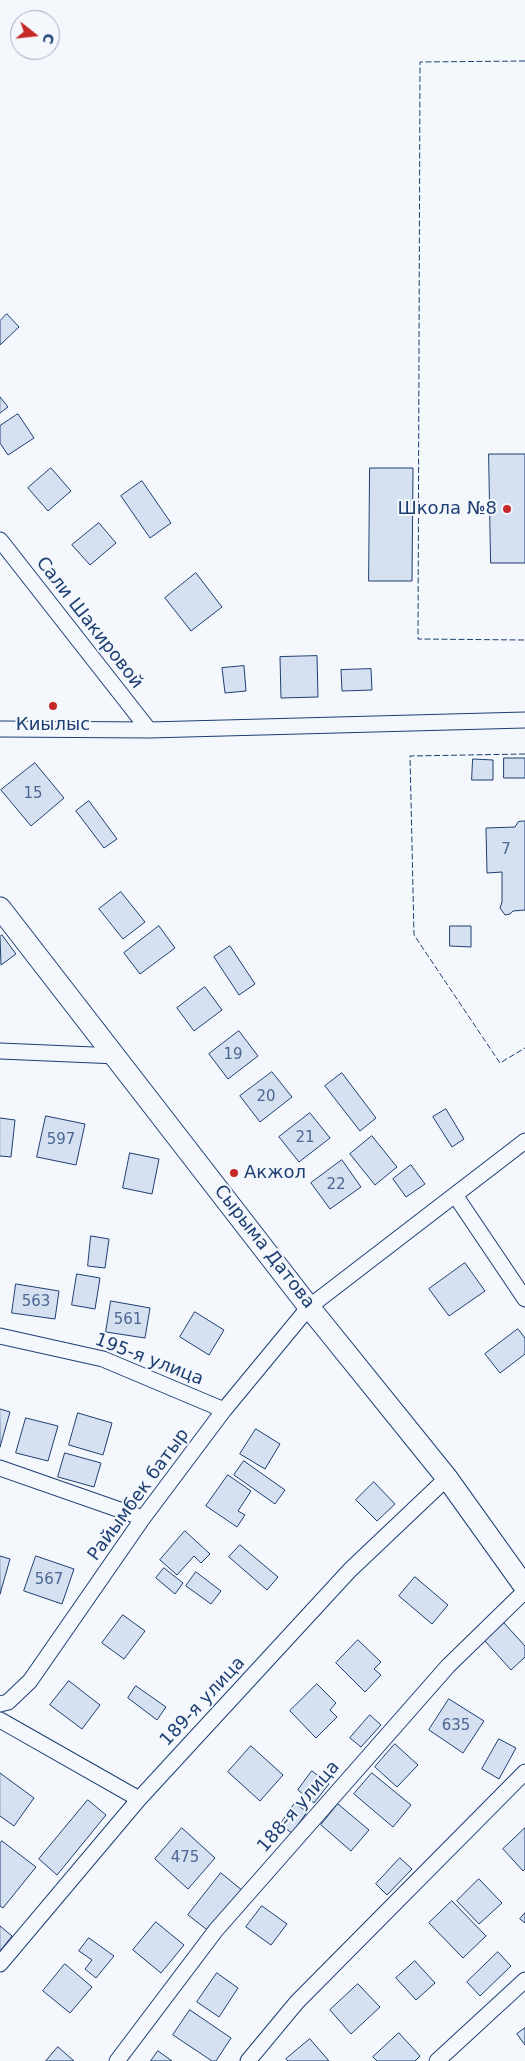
<!DOCTYPE html>
<html>
<head>
<meta charset="utf-8">
<style>
  body { margin:0 }
  #map { position:relative; width:525px; height:2061px; overflow:hidden; background:#f4f7fb; font-family:"DejaVu Sans",sans-serif }
  canvas { display:block }
  .north { position:absolute; left:10px; top:10px; width:50px; height:50px; box-sizing:border-box; background:#f4f7fb; border:1px solid #9eadc5; border-radius:50%; rotate:106deg; font-size:14px; font-weight:700; line-height:20px; text-align:center; color:#1d3f73 }
  .north::after { content:''; display:block; margin:auto; width:18px; height:22px; background:#c62828; clip-path:polygon(50% 0,100% 100%,50% 72%,0 100%) }
</style>
</head>
<body>
<div id="map">
<canvas width="525" height="2061"></canvas>
<div class="north">С</div>
</div>
<script>
const ctx = document.querySelector('canvas').getContext('2d');
ctx.lineJoin = 'round';
function fill(path, color) { ctx.fillStyle = color; ctx.fill(path, 'evenodd'); }
function strokePath(path, color, width, dash) { ctx.strokeStyle = color; ctx.lineWidth = width; ctx.lineCap = dash ? 'butt' : 'round'; ctx.setLineDash(dash || []); ctx.stroke(path); }
function drawText(font, color, halo, rows, align = 'center') {
  ctx.font = font + ' "DejaVu Sans",sans-serif'; ctx.lineWidth = 4; ctx.setLineDash([]); ctx.textBaseline = 'middle'; ctx.strokeStyle = halo; ctx.fillStyle = color; for (const [text, x, y, turn = 0] of rows) {
    ctx.save(); ctx.translate(x, y); ctx.rotate((+turn || 0) * Math.PI / 180); ctx.textAlign = isNaN(turn) ? turn : align; if (halo) ctx.strokeText(text, 0, 0); ctx.fillText(text, 0, 0); ctx.restore();
  }
}
const building = new Path2D(`
  M7 314 19 327 0 345V321Z
  M0 397 8 407 0 413Z
  M18 414 34 438 8 455 0 443V426Z
  M489 454H525V563H491Z
  M51 468 71 491 48 511 28 488Z
  M370 468H413L412 581H369Z
  M142 481 171 523 150 538 121 496Z
  M99 523 116 543 90 565 72 545Z
  M196 573 222 607 191 631 165 598Z
  M317 656 318 697 281 698 280 657Z
  M244 666 246 691 225 693 222 668Z
  M371 669 372 690 342 691 341 670Z
  M504 758H525V778H504Z
  M473 759 493 760V780H472Z
  M35 763 64 798 31 826 1 790Z
  M89 801 117 839 104 848 76 811Z
  M523 821H525V910L513 911 510 914 505 915 500 908 502 902V872L487 873 486 828 515 827 518 822Z
  M121 892 145 922 123 939 99 909Z
  M159 926 175 948 140 974 124 953Z
  M450 926H471V947L450 946Z
  M2 935 16 954 1 965 0 937Z
  M230 946 255 984 239 995 214 957Z
  M205 987 222 1010 194 1031 177 1008Z
  M239 1031 258 1056 228 1079 209 1054Z
  M272 1072 292 1097 260 1122 240 1096Z
  M342 1073 376 1118 360 1131 325 1086Z
  M446 1109 464 1139 452 1147 433 1117Z
  M310 1113 330 1138 299 1162 279 1137Z
  M46 1116 85 1124 76 1165 37 1157Z
  M0 1118 15 1120 11 1157 0 1156Z
  M372 1136 397 1167 375 1185 350 1154Z
  M130 1153 159 1159 152 1194 123 1188Z
  M342 1160 361 1187 330 1209 311 1183Z
  M411 1165 425 1184 406 1197 393 1179Z
  M91 1236 109 1239 105 1268 88 1266Z
  M465 1263 485 1291 449 1316 429 1289Z
  M77 1274 100 1278 95 1309 72 1305Z
  M16 1284 59 1291 55 1319 12 1313Z
  M111 1301 150 1308 145 1338 106 1332Z
  M195 1312 224 1330 209 1355 180 1337Z
  M518 1329 525 1338V1354L500 1373 485 1354Z
  M0 1409 10 1412 0 1447Z
  M78 1413 112 1423 103 1455 69 1445Z
  M26 1418 58 1426 48 1461 16 1453Z
  M256 1429 280 1444 265 1469 240 1454Z
  M65 1453 101 1463 94 1487 58 1477Z
  M244 1461 285 1490 275 1504 234 1475Z
  M228 1475 251 1491 238 1511 245 1515 237 1527 206 1506Z
  M374 1482 395 1504 377 1521 356 1500Z
  M185 1531 210 1554 201 1563 194 1556 177 1575 160 1560Z
  M240 1545 278 1577 267 1590 229 1557Z
  M0 1556 10 1559 0 1594Z
  M36 1556 74 1569 62 1604 24 1591Z
  M164 1568 183 1583 175 1594 156 1578Z
  M196 1572 221 1591 211 1604 186 1586Z
  M415 1577 448 1605 432 1624 399 1596Z
  M123 1615 145 1631 124 1659 102 1643Z
  M504 1623 525 1646V1657L511 1670 485 1641Z
  M358 1640 381 1662 374 1669 381 1675 365 1692 336 1663Z
  M69 1681 100 1705 82 1729 50 1705Z
  M317 1684 336 1703 330 1710 337 1717 316 1738 290 1711Z
  M136 1686 166 1707 157 1720 128 1698Z
  M449 1699 484 1721 463 1753 429 1730Z
  M370 1715 381 1725 361 1747 350 1738Z
  M499 1739 516 1748 499 1779 482 1769Z
  M395 1744 418 1765 397 1787 375 1767Z
  M251 1746 283 1775 260 1801 228 1772Z
  M312 1771 329 1784 314 1803 298 1790Z
  M0 1773 34 1798 14 1826 0 1816Z
  M372 1773 411 1805 393 1827 354 1794Z
  M88 1800 106 1815 57 1875 39 1859Z
  M295 1803 307 1812 292 1833 280 1825Z
  M338 1804 369 1830 351 1851 321 1825Z
  M182 1828 215 1858 188 1889 155 1859Z
  M525 1828V1869L523 1871 503 1849Z
  M2 1841 36 1867 3 1908 0 1906V1844Z
  M400 1858 412 1869 387 1895 376 1884Z
  M221 1873 243 1891 210 1932 188 1915Z
  M479 1879 502 1903 479 1924 457 1901Z
  M452 1901 486 1936 463 1958 429 1923Z
  M262 1906 287 1924 271 1945 246 1927Z
  M525 1913V1923L520 1919Z
  M156 1922 184 1945 161 1973 133 1950Z
  M0 1926 12 1936 0 1951Z
  M89 1938 114 1956 96 1978 85 1969 92 1960 79 1951Z
  M498 1952 511 1966 480 1996 467 1982Z
  M415 1961 435 1983 416 2000 396 1978Z
  M65 1964 92 1987 70 2013 43 1991Z
  M217 1973 238 1988 219 2017 197 2002Z
  M358 1984 380 2007 351 2034 330 2010Z
  M190 2010 231 2038 216 2061H212L173 2035Z
  M525 2028V2045L517 2034Z
  M399 2033 420 2056 415 2061H377L373 2057Z
  M310 2039 329 2061H288L286 2059Z
  M58 2047 74 2061H46Z
  M158 2051 172 2061H151Z`);
fill(building, '#d5e0f0');
strokePath(building, '#1d3f73', 1);
const street = new Path2D(`
  M0 540 149 730
  M0 729 149 730 525 720
  M0 1051 117 1056
  M455 1195 525 1299
  M0 1336 103 1359 224 1410
  M0 1468 143 1518
  M0 1704 8 1702 30 1681 143 1518 224 1410 309 1307 525 1141
  M0 1720 139 1799
  M0 1964 139 1799 350 1570 447 1478
  M117 2061 216 1930 448 1666 525 1591
  M248 2061 297 2002 525 1772
  M437 2061 525 1980`);
const secondary = new Path2D(`
  M0 908 309 1307 447 1478 525 1587`);
strokePath(street, '#1d3f73', 17);
strokePath(secondary, '#1d3f73', 23);
strokePath(street, '#f4f7fb', 15);
strokePath(secondary, '#f4f7fb', 21);
strokePath(new Path2D(`
  M525 61 420 62 418 639 525 640
  M525 754 410 756 414 935 500 1063 525 1048`), '#1d3f73', 1, [6, 2.5]);
for (const [x, y, r, color] of [
  [507,509,5,"#c62828"],
  [53,706,5,"#c62828"],
  [234,1173,5,"#c62828"]
]) { const dot = new Path2D(); dot.arc(x, y, r, 0, 2 * Math.PI); ctx.fillStyle = color; ctx.fill(dot); strokePath(dot, '#f4f7fb', 2); }
drawText('15px', '#4b6792', null, [
  ["15",33,794],
  ["7",506,850],
  ["19",233,1055],
  ["20",266,1097],
  ["21",305,1138],
  ["597",61,1140],
  ["22",336,1185],
  ["563",36,1302],
  ["561",128,1320],
  ["567",49,1580],
  ["635",456,1726],
  ["475",185,1858]
]);
drawText('18px', '#1d3f73', '#f4f7fb', [
  ["Школа №8",497,509],
  ["Киылыс",53,725,"center"],
  ["Акжол",244,1173,"left"]
], 'right');
drawText('18px', '#1d3f73', '#f4f7fb', [
  ["Сали Шакировой",89,623,52],
  ["Сырыма Датова",264,1247,52],
  ["195-я улица",149,1360,21],
  ["Райымбек батыр",139,1495,-54],
  ["189-я улица",203,1702,-47],
  ["188-я улица",299,1807,-49]
]);
</script>
</body>
</html>
